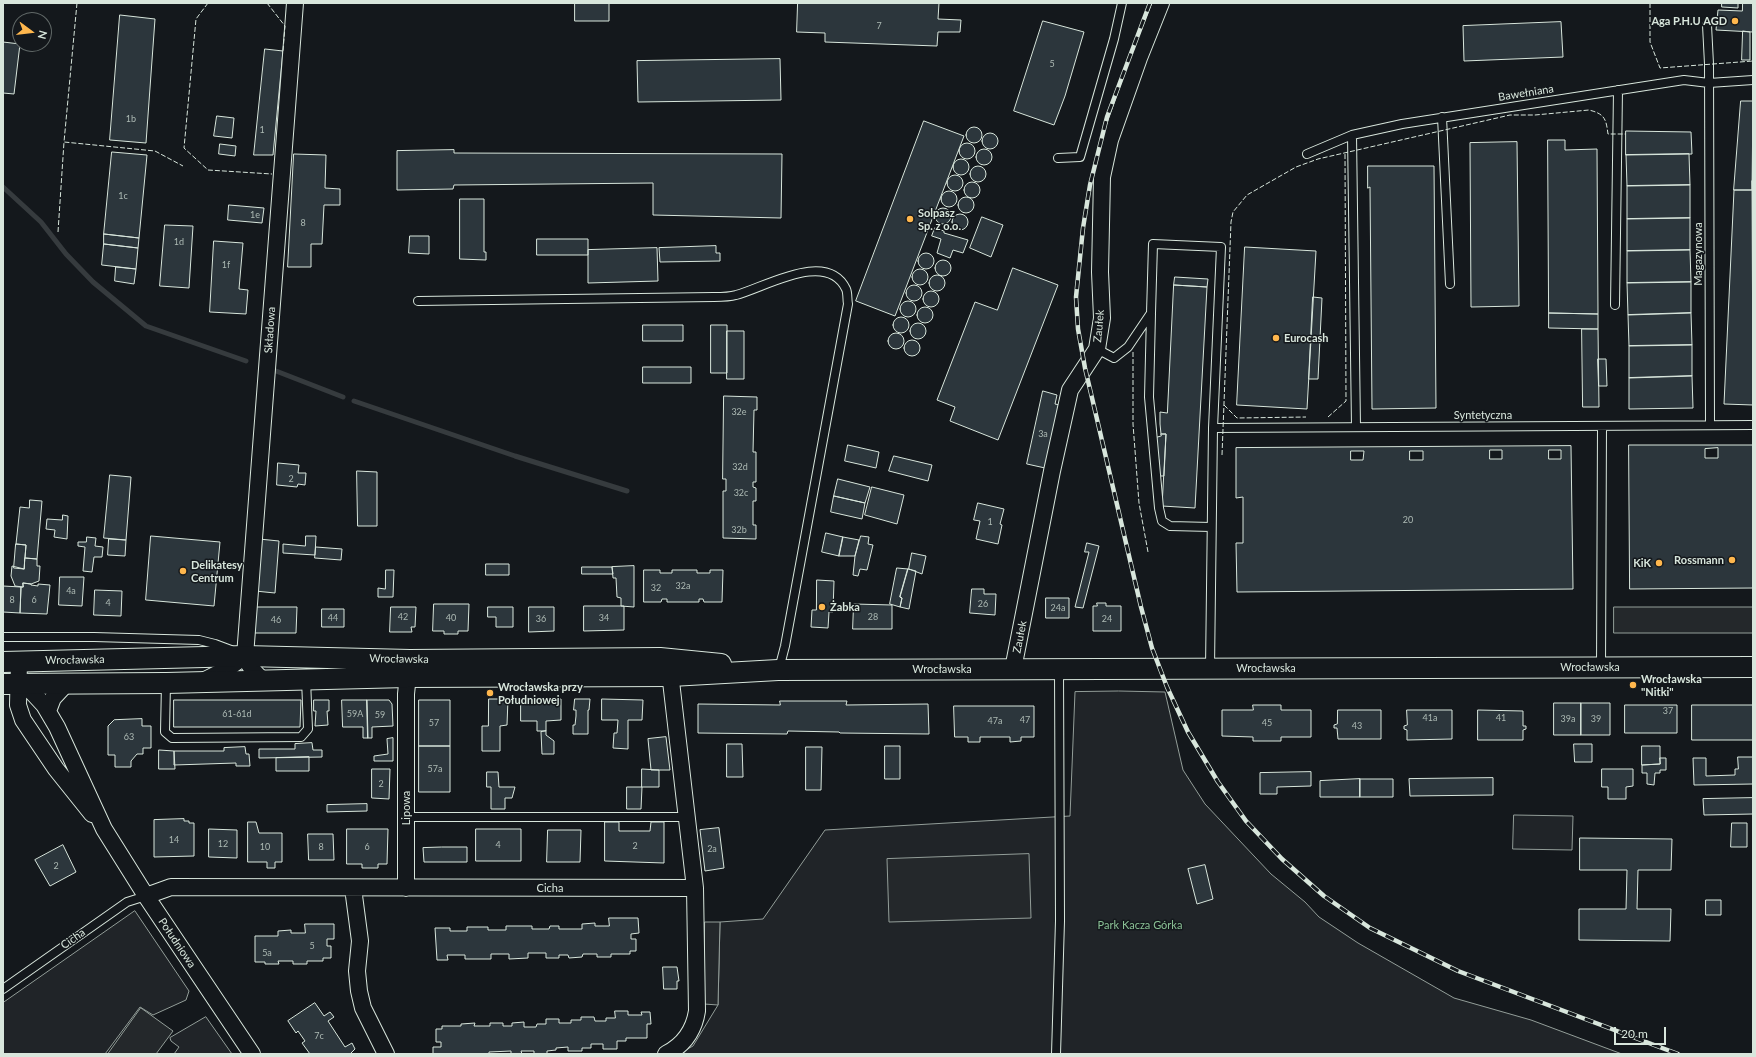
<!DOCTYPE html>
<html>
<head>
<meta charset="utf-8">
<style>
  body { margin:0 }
  #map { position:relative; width:1756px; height:1057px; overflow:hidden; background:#14181c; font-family:Lato,sans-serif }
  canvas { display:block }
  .frame { position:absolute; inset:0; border:4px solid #d8e6dc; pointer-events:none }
  .north { position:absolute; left:12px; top:12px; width:40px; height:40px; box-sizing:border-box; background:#14181c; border:1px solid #626a69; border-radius:50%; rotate:105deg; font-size:11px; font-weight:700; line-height:16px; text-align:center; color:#d8e6dc }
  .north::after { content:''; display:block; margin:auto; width:14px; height:18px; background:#ffb74d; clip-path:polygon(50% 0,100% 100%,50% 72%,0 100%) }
  .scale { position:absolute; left:1614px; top:1027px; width:52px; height:18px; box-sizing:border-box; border:2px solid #d8e6dc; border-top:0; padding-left:5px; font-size:12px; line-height:14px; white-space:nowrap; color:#d8e6dc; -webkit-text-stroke:3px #14181c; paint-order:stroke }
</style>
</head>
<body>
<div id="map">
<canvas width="1756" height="1057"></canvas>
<div class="frame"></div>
<div class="north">N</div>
<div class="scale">20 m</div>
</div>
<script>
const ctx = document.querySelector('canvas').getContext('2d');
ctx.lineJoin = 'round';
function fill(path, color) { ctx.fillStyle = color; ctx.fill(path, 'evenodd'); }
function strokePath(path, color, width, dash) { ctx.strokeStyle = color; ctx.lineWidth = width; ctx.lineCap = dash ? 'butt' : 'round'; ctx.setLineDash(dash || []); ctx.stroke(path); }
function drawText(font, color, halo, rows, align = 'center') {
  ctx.font = font + ' Lato,sans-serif'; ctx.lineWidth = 3; ctx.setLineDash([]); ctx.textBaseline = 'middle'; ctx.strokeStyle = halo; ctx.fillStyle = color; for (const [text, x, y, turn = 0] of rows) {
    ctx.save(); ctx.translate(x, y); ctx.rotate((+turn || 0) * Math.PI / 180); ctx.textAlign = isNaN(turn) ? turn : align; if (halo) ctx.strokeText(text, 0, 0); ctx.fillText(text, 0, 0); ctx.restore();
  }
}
const green = new Path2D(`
  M1119 691 1165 692 1183 770 1205 804 1271 874 1305 902 1319 917 1358 943 1454 998 1531 1020 1622 1054H678L693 1046 718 1005 720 922 763 919 825 830 1070 816 1075 692Z
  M1514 815 1573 816 1572 850 1513 849Z
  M135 911 189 991 186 1000 153 1015 140 1007 105 1054H3V1003Z
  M206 1017 232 1054H174L179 1047 171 1041 170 1038Z`);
fill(green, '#202428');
strokePath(green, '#939e99', 1);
const parking = new Path2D(`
  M1614 607H1753V633H1614Z
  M1029 854 1031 918 889 922 887 859Z
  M705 922H720L718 1005 704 1004Z
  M141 1008 173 1031 156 1054H108Z`);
fill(parking, '#24282b');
strokePath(parking, '#939e99', 1);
strokePath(new Path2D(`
  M3 187 41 222 66 254 93 282 146 326 246 361
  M276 371 343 397
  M354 401 515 456 627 491`), '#363b3e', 5);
const building = new Path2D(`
  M575 3H609V21H575Z
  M798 3H939L938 19 961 20 960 32H938L937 46 825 42V33L797 32Z
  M1722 3H1738V8L1722 7Z
  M1743 3H1753V32L1716 30 1718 10 1742 11Z
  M120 15 155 19 146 143 110 140Z
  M1043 21 1084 32 1065 96 1054 125 1014 111Z
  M1561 22 1563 57 1464 61 1463 26Z
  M1743 31 1750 32V60H1742Z
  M3 42 20 44 14 94 3 93Z
  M265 49 283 51 273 155H254Z
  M780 59 781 100 638 102 637 61Z
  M1741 101H1753L1752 190H1734Z
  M217 116 234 118 232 138 214 136Z
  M924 121 964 136 895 316 856 301Z
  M966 135a8 8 0 1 1 16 0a8 8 0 1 1-16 0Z
  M1626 131 1691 132 1692 154 1626 155Z
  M982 141a8 8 0 1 1 16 0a8 8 0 1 1-16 0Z
  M1548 140H1565V150L1597 149 1598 314 1549 313Z
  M1517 142 1519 306 1471 307 1470 143Z
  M959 151a8 8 0 1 1 16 0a8 8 0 1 1-16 0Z
  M220 144 236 146 235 156 219 154Z
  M976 157a8 8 0 1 1 16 0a8 8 0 1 1-16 0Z
  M454 150V153L782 154 781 218 653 215V183L454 185 453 189 397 190V151Z
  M112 152 147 155 139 238 104 234Z
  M294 154 326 155 325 188 340 189V205H324L322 244H311V267H288Z
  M1689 154 1690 185 1627 186 1626 155Z
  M953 167a8 8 0 1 1 16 0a8 8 0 1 1-16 0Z
  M1368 166H1434L1436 408 1372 409 1370 187 1368 188Z
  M970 174a8 8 0 1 1 16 0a8 8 0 1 1-16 0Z
  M947 183a8 8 0 1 1 16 0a8 8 0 1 1-16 0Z
  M1752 181 1753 405 1724 404 1734 190H1752Z
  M964 190a8 8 0 1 1 16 0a8 8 0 1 1-16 0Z
  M1690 185V218L1627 219V186Z
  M941 199a8 8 0 1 1 16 0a8 8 0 1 1-16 0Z
  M958 205a8 8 0 1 1 16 0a8 8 0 1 1-16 0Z
  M460 199H484V252H486V260L460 259Z
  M229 205 264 208 262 223 228 220Z
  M935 216a8 8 0 1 1 16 0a8 8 0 1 1-16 0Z
  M952 222a8 8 0 1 1 16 0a8 8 0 1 1-16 0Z
  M982 217 1003 225 991 257 970 248Z
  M1690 218V250L1627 251V219Z
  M165 225 193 226 189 288 160 286Z
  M935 228 944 231V233L968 240 963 253 953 250 950 258 937 253 941 239 932 236Z
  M104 234 139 238 138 248 104 244Z
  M410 236H429V254L409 253Z
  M537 239H588V255H537Z
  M214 241 243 243 239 289 248 290 246 314 210 312Z
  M104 244 138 248 136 269 102 265Z
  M716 246V253H720V261L660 262 659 248Z
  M1245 247 1316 251 1307 409 1237 405Z
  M657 248 658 281 588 283V250Z
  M1690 250 1691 282 1627 283V251Z
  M918 261a8 8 0 1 1 16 0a8 8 0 1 1-16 0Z
  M935 268a8 8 0 1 1 16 0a8 8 0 1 1-16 0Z
  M116 267 136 269 134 284 115 281Z
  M1013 268 1058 285 998 440 950 421 955 407 937 400 975 302 997 310Z
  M912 277a8 8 0 1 1 16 0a8 8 0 1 1-16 0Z
  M929 283a8 8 0 1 1 16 0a8 8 0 1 1-16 0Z
  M1175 277 1208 279 1207 287 1174 285Z
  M1691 282V313L1628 315 1627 283Z
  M906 293a8 8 0 1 1 16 0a8 8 0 1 1-16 0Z
  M1174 285 1207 287 1195 508 1162 506 1166 434H1161L1160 424V412L1167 413Z
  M923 299a8 8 0 1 1 16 0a8 8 0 1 1-16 0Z
  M1313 297 1322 298 1318 379H1309Z
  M900 309a8 8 0 1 1 16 0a8 8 0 1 1-16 0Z
  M917 315a8 8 0 1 1 16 0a8 8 0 1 1-16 0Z
  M1549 313 1598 314V329L1549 328Z
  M1691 313 1692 345 1629 346 1628 315Z
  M893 325a8 8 0 1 1 16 0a8 8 0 1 1-16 0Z
  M910 331a8 8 0 1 1 16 0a8 8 0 1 1-16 0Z
  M643 325H683V341H643Z
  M711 325H727V373H711Z
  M1582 329H1598L1599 407H1583Z
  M727 331H744V379H727Z
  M888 341a8 8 0 1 1 16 0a8 8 0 1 1-16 0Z
  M904 348a8 8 0 1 1 16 0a8 8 0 1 1-16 0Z
  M1692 345V376L1629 378V346Z
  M1598 359H1606L1607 386H1599Z
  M643 367H691V383H643Z
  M1692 376 1693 408 1629 409V378Z
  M1043 391 1057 395 1055 404 1060 405 1045 468 1027 464Z
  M724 396 757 397V410H754L753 452H756V482H753V487L756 488V501H753V525H756V539L723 538V491H726V479H723Z
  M1161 434H1166L1164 476H1159V461L1154 438 1161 436Z
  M848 445 879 452 876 468 845 461Z
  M1629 445H1753V588L1630 589Z
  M1571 446 1573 589 1237 592 1236 543H1243V497L1236 498V448Z
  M1718 448V458H1705V449Z
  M1490 450H1502V459H1490Z
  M1549 450H1561V459H1549Z
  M1351 451H1364L1363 460H1351Z
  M1410 451H1423V460H1410Z
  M894 456 932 465 928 481 889 471Z
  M278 463 299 465 298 473H306L305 485 298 484 297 487 277 485Z
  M357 471 377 472V526H358Z
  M110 475 131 477 126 540 104 538Z
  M838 479 870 487 865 503 834 496Z
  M872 487 904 495 897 524 865 515Z
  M834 496 865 503 862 519 831 512Z
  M30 500 42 501 37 559 25 558 26 545 16 544 20 507 29 508Z
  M978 503 1004 509 1000 524 1002 525 998 544 976 539 980 521 974 520Z
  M63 515 68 516 67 539 54 537 55 530 46 529 47 519 62 520Z
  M826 533 843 537 839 556 822 552Z
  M151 536 220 542 214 606 146 600Z
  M306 536H316L315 555 283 553V544L305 546Z
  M861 536 869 537 868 544 873 545 867 570 860 569 858 576 853 575 855 556Z
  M87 537 96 538 95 546 103 547 102 557H94L92 572 83 571 85 547 78 546V542H86Z
  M843 537 859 540 855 556H839Z
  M109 539 126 540 125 556 108 555Z
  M259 539 279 541 275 593 255 591Z
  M1087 543 1099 546 1083 608 1075 607 1089 552H1085Z
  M16 544 26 545 24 569 14 568Z
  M316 547 342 549 341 560 315 558Z
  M912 553 926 556 922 574 909 569Z
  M25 558 37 559V566H40L39 581 31 584 23 583V587L15 586 11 576 12 566 24 569Z
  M486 564H509V575H486Z
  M634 566V607L621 606V598L617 597 616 578H613L612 567Z
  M582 567H612L613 574H582Z
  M897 568 908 569 900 597 902 598 900 607 890 604Z
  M908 569 916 571 909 609 900 607 902 598 900 597Z
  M386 570H394L393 597H378V588L385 589Z
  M644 570H660V573H672V570H697V573H710V570H723L722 602H704L703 599H699V602H667V599H662L661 602H644Z
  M60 577H84L82 606 59 605Z
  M817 580 834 581 833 612H829L828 628 811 627 812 610H816Z
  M23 583 31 584V585L38 586V584L50 585 47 614 20 613 21 587H23Z
  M3 586 21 587 20 613 3 612Z
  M972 589H984V594H996L995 615 970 613Z
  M95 590 122 591 121 616 94 615Z
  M1046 598H1069V618H1046Z
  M1097 603H1106V606H1121V631H1093V606H1097Z
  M434 604H469L468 631H458V634H444V631H433Z
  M854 604 892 605V629H853Z
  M584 606H624V630L584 631Z
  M255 607H297L296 633H255Z
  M391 607H416L415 627H411L412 632H390Z
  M488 607H513V627H496V617H488Z
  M529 607H554V631L529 632Z
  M322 609H344V627H322Z
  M489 699H508L507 725 500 726V751H482V726H488Z
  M521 699H561V720L546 721V731H537V721H521Z
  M575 699H590L589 710H588V734H573V725H575L576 716V710H574Z
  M602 699 643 700 642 720H628V749L613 748 614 733H617L618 720H602Z
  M174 700H301L300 727H174Z
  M314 700H329V711H327L328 725 315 726 316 711H314Z
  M342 700H367L368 738H363V727H343Z
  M367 700H389L392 704 393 726 372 727V738H368Z
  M419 700H450V746H419Z
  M780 701H847L846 705 928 704 929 734 840 733 839 732 788 731 787 734 698 733V704L780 705Z
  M1554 703H1581V735H1554Z
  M1581 703H1610V735H1581Z
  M1253 705H1281V710H1311V737H1281V741H1253V737L1222 736V710H1253Z
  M1625 705H1677V733H1625Z
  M1692 705H1753V740H1692Z
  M954 706H1034V737H1021V741L1010 742V737H980V742H968V737H955Z
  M1338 710H1381V739H1338L1337 728H1334V725L1337 724Z
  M1407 710H1452V739L1407 740V730L1404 729V726L1407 725Z
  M1478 710 1523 711V726H1526V729L1523 730V740H1478Z
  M142 719V726H151V748H143V754H137L131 761V767H115V755H108V726L114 720Z
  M546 731V735L554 741V754H542L541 732Z
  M666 737 670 770H651L648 739Z
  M393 738V761H374V756L388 754 387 739Z
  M312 743 313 750H322V757L259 758V749H295V744Z
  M727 744H742L743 777H727Z
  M1574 744H1592V762H1575Z
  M419 746H450V792H419Z
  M885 746H900V779H885Z
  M1642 746H1660V764L1642 765Z
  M245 747 246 754H249L250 766H236V763L174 765V751H224V748Z
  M806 747H822L821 790H806Z
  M159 750 174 751 175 769H159Z
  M309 757V771H276V758Z
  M1738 757H1753V784L1694 785 1693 758H1706V776L1735 775V769H1738Z
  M1660 758H1666V770H1660V773H1655L1654 785 1647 784V773H1642V765L1660 764Z
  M372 769H390L389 799 372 798Z
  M642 769 659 770V787H642Z
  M1602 769H1633V786L1626 787V799H1608V787H1602Z
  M487 772H498L499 787H515L512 798H505V809H491V787H487Z
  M1311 772V786L1277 787V794H1260V773Z
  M1493 778V795L1410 796 1409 779Z
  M1360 779V797H1320V781Z
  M1360 779H1393V797H1360Z
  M627 787H642L641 809H627Z
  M1753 798V814L1704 815 1703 799Z
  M367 804V811L327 812V805Z
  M184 819V821H189V823H194V856L154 857V820Z
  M248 822H256L259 833H282V862H275V868H267V862H248Z
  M605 822H619V831H650L651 822H664V863L605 861Z
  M1732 823H1747V847H1731Z
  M719 828 724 868 705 871 700 830Z
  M209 829 237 830V858L209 857Z
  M347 829H388L387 864H378V868H362V864H347Z
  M476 829H521V861H476Z
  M548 830H581L580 862H547Z
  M308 834H333L334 860H309Z
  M1580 838 1672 839 1671 870H1638L1637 909H1671L1670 941 1579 940V909H1626L1627 870H1580Z
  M63 845 76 872 50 886 35 860Z
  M442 847H467V862H424L423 848Z
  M1205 865 1213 899 1197 904 1188 869Z
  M1706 900H1721V915H1706Z
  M609 918H638L639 933 631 934V939H636V951H630V954H611V957H597V954H583L582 957 569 958 568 955H559V958H546V953H528V958L509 959V954H491V959H465V955H447L448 960H437L435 928H450V931H467V927H488V930H506V926H532V929H549L550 926H559V929H582V924L595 923V926H609Z
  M305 924H334V939H327V946H331V958H323V961H307V964H293V961H278L279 964H265V962H255V936H278V931L291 930V933H305Z
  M663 967H677L679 981H677V989H664Z
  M315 1003 324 1016 330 1012 334 1017 328 1021 345 1047 352 1043 355 1049 350 1054H310L302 1043 305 1041 298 1031 296 1033 288 1021Z
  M615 1011H628V1015H642L641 1012H650L651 1024H647V1038H626V1041H617V1049H603V1044H591V1048H582V1051H568V1047L556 1048V1050L547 1051V1054H534V1051H521L522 1054H511V1051L489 1052V1054H433V1047H441V1042H436V1029H442V1026H461V1024L475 1023 474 1026H490V1023H503V1026H512V1023L524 1022V1027H536L537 1024H546V1019H559V1023H571V1020H581V1017H594L595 1021H606V1018H615Z`);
fill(building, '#2c363c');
strokePath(building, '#d8e6dc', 1);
const service = new Path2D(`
  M1707 25 1709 64 1710 425
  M1442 117 1450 284
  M1352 135 1356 427
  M1307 154 1352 135 1402 124 1684 80 1709 83 1753 80
  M1058 158 1080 157 1114 39 1122 3
  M418 301 714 297C721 297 729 297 736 295 764 288 827 249 846 289 848 293 847 300 848 304L785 646 779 669
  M1615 305 1618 90
  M1151 314 1149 397 1159 508 1162 521 1170 526 1211 527
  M1097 349 1114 358 1128 347 1151 313 1153 244 1221 247 1213 428 1210 668
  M1213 428 1753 425
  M3 637H94L199 640 215 644 231 650
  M1601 667 1602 426
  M166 683 165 732 172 738 301 737 308 729 306 679
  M406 817H687
  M3 989 127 902 146 896
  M1056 1054 1060 921 1059 670`);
const minor = new Path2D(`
  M19 662 18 705 23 720 56 769 92 814
  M1013 669 1052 471 1070 390 1097 349 1102 318 1100 272 1102 177 1110 140 1139 58 1161 3
  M203 681 227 669 245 656
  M266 682C256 675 249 668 245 656L295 3
  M19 684 32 692 44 705 57 727 104 829 146 896 252 1054
  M48 711 53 698 67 683
  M353 888 360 941 357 971 359 991 363 1008 386 1054
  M406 888V694L409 665
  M146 896 171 887 695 888
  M666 1054C684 1045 694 1030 697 1011L695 888 669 664`);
const tertiary = new Path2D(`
  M3 662 245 656 410 660 660 658 721 664
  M3 684 166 683 407 677 671 676 778 670 1753 667`);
strokePath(service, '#d8e6dc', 10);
strokePath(minor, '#d8e6dc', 18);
strokePath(tertiary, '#d8e6dc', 22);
strokePath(service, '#14181c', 8);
strokePath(minor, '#14181c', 16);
strokePath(tertiary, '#14181c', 20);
const rail = new Path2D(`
  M1150 3 1107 117 1090 185 1083 228 1076 297 1078 329 1085 368 1141 607 1152 648 1167 687 1188 732 1218 782 1246 821 1282 859 1324 896 1370 928 1458 971 1678 1054`);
strokePath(rail, '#d8e6dc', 4.5);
strokePath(rail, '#14181c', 3, [9]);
strokePath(new Path2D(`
  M77 3 64 142 155 151 183 166
  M208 3 196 19 184 148 208 170 272 174
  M267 3 285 26 283 51
  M1650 3V42L1660 68 1753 61
  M58 232 64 142
  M1133 352V424L1139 503 1148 552
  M1224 405 1237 418 1306 417
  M1328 417 1346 401 1345 153
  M1222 455 1231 222 1233 212 1247 195 1296 167 1318 159 1510 115H1535L1589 110C1605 114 1606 119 1608 134H1626`), '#d8e6dc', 1, [5, 2]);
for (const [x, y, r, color] of [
  [1735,21,4,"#ffb74d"],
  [910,219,4,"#ffb74d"],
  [1276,338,4,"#ffb74d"],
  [1732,560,4,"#ffb74d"],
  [1659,563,4,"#ffb74d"],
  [183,571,4,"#ffb74d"],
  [822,607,4,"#ffb74d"],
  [1633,685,4,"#ffb74d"],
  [490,693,4,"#ffb74d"]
]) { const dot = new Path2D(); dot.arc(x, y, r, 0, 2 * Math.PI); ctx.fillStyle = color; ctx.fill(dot); strokePath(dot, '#14181c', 1.5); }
drawText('9px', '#adbab4', null, [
  ["7",879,26],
  ["5",1052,64],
  ["1b",131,119],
  ["1",262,130],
  ["1c",123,196],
  ["1e",255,215],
  ["8",303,223],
  ["1d",179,242],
  ["1f",226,265],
  ["32e",739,412],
  ["3a",1043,434],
  ["32d",740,467],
  ["2",291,479],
  ["32c",741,493],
  ["20",1408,520],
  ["1",990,522],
  ["32b",739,530],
  ["32a",683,586],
  ["32",656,588],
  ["4a",71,591],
  ["8",12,600],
  ["6",34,600],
  ["4",108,603],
  ["26",983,604],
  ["24a",1058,608],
  ["42",403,617],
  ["28",873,617],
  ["44",333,618],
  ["40",451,618],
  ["34",604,618],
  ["36",541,619],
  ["24",1107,619],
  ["46",276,620],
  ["37",1668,711],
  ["61-61d",237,714],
  ["59A",355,714],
  ["59",380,715],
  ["41a",1430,718],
  ["41",1501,718],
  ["39a",1568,719],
  ["39",1596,719],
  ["47",1025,720],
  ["47a",995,721],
  ["57",434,723],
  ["45",1267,723],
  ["43",1357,726],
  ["63",129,737],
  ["57a",435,769],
  ["2",381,784],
  ["14",174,840],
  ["12",223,844],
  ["4",498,845],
  ["2",635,846],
  ["10",265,847],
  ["8",321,847],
  ["6",367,847],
  ["2a",712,849],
  ["2",56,866],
  ["5",312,946],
  ["5a",267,953],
  ["7c",319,1036]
]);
drawText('bold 11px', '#d8e6dc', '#14181c', [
  ["Aga P.H.U AGD",1727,21,"right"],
  ["Solpasz",918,213],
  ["Sp. z o.o.",918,226],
  ["Eurocash",1284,338],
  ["Rossmann",1724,560,"right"],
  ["KiK",1651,563,"right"],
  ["Delikatesy",191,565],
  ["Centrum",191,578],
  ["Żabka",830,607],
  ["Wrocławska",1641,679],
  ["\"Nitki\"",1641,692],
  ["Wrocławska przy",498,687],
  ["Południowej",498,700]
], 'left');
drawText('11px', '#d8e6dc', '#14181c', [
  ["Bawełniana",1526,93,-9],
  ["Magazynowa",1698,254,-90],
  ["Zaułek",1099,326,-85],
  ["Składowa",270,330,-86],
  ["Syntetyczna",1483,415],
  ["Zaułek",1020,637,-79],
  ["Wrocławska",399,659,1],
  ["Wrocławska",75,660,-1],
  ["Wrocławska",1590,667],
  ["Wrocławska",1266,668],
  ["Wrocławska",942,669],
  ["Lipowa",406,808,-90],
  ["Cicha",550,888],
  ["Cicha",73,939,-35],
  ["Południowa",177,943,56]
]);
drawText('11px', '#8ac095', '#14181c', [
  ["Park Kacza Górka",1140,925]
]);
</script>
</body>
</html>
